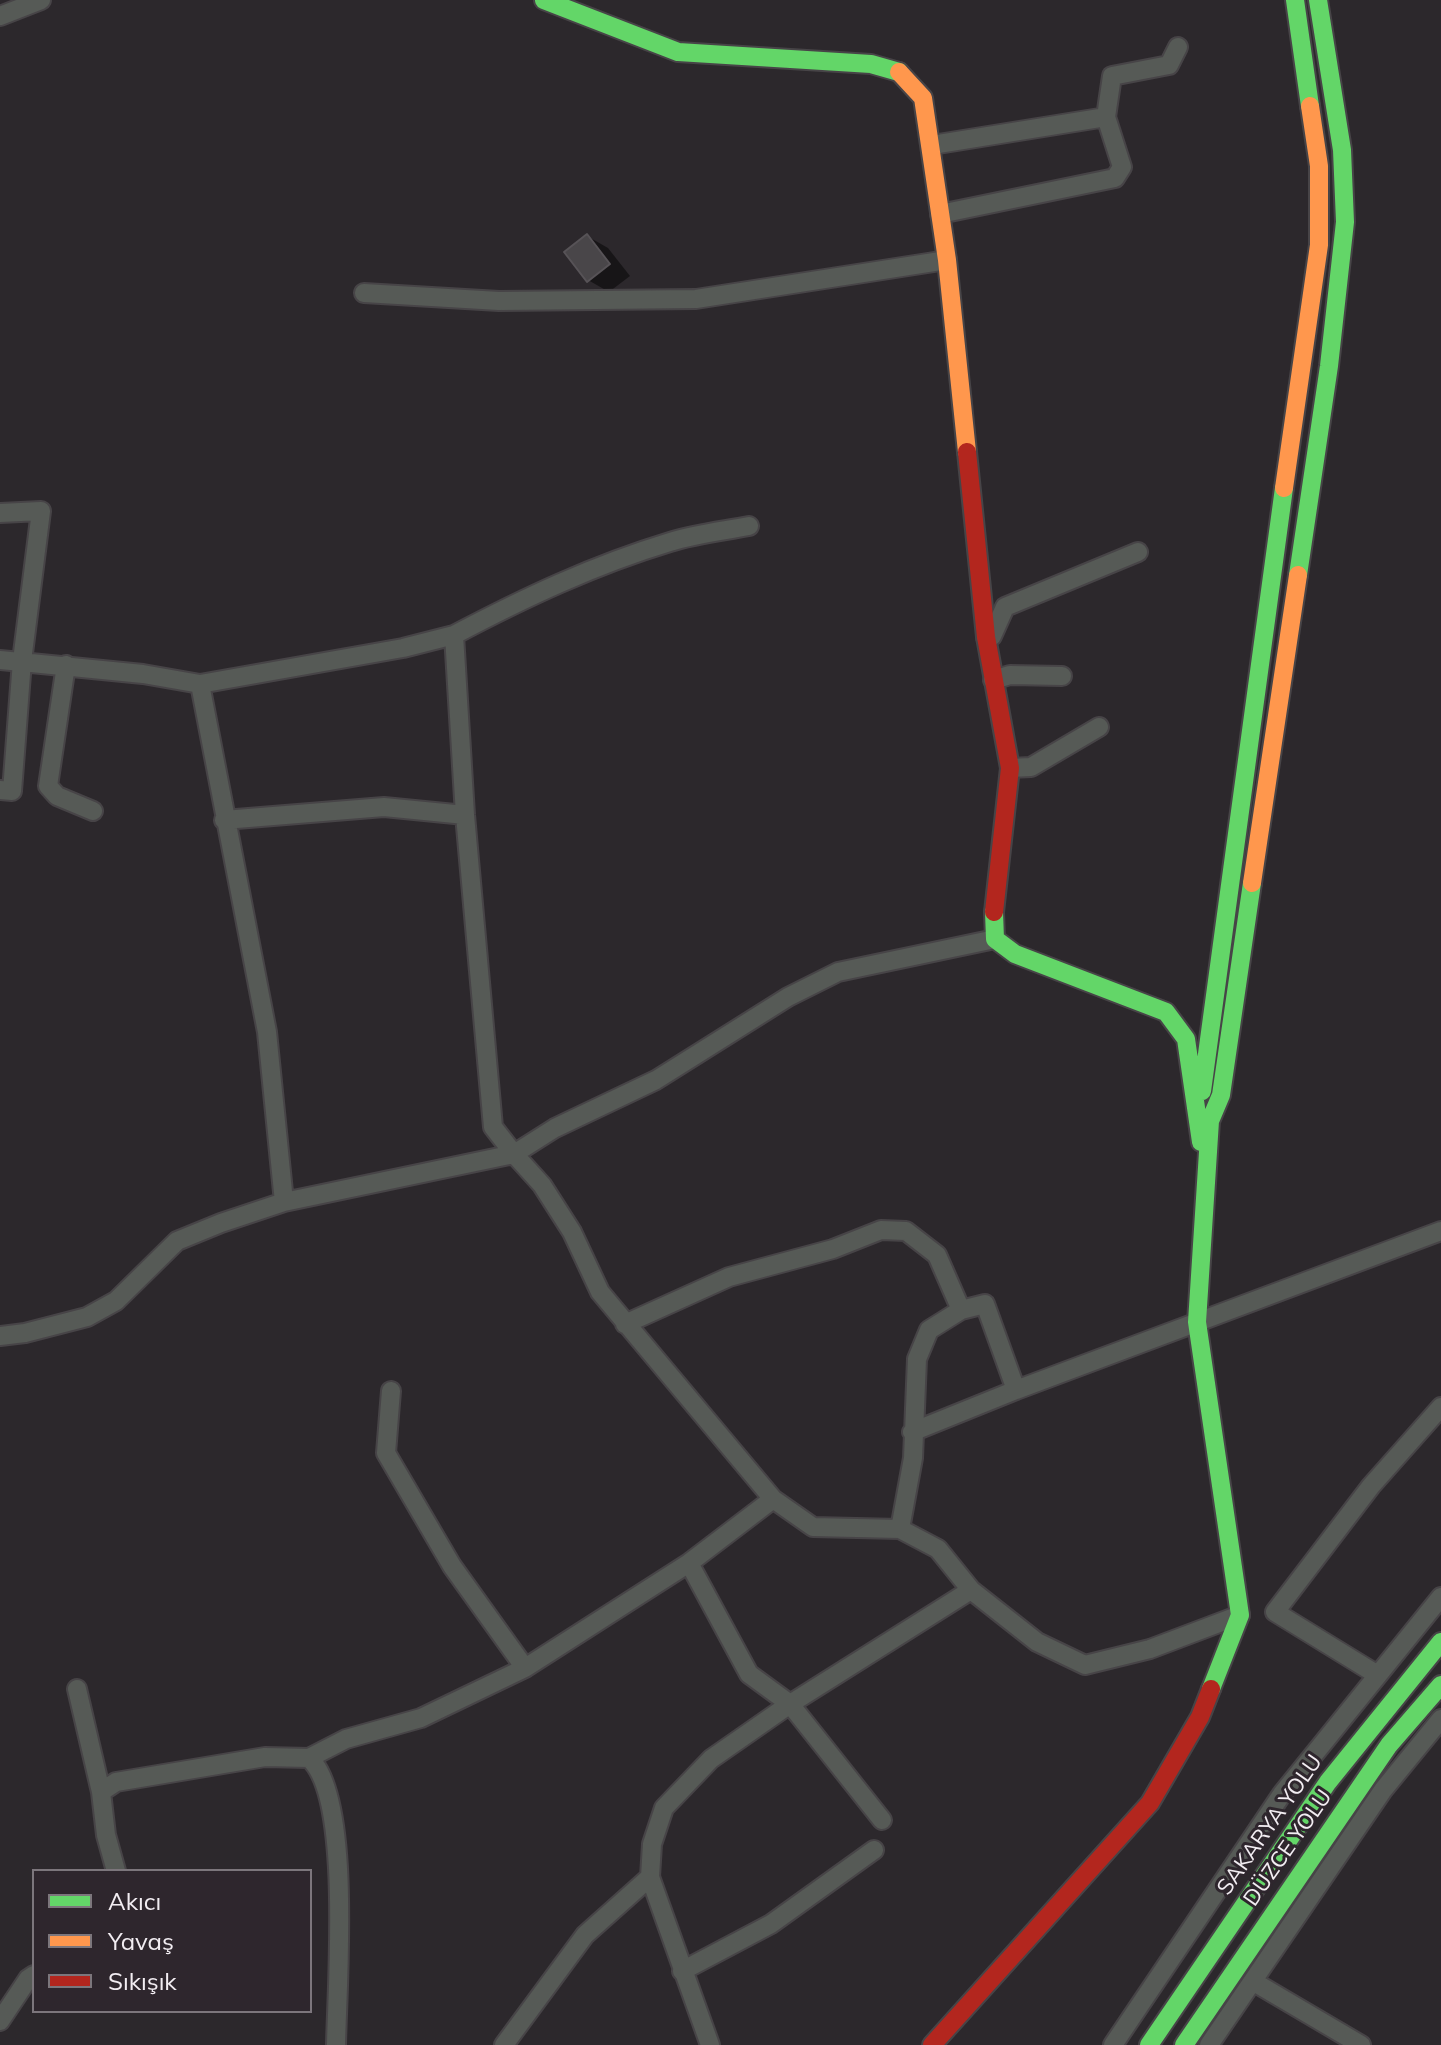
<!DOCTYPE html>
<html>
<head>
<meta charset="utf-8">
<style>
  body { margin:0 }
  #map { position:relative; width:1441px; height:2045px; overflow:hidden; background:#2c282c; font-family:Mulish,sans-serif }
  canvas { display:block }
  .legend { position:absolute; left:32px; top:1869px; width:280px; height:144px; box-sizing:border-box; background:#2e262d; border:2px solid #7c767c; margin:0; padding:10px 14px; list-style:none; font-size:24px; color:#f2edf2 }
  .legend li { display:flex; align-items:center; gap:16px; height:40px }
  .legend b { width:40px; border:2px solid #7c767c }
</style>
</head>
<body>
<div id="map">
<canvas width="1441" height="2045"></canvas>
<ul class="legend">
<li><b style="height:10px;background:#63d668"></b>Akıcı</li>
<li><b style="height:10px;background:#ff974d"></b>Yavaş</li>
<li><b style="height:10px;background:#b3261e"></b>Sıkışık</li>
</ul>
</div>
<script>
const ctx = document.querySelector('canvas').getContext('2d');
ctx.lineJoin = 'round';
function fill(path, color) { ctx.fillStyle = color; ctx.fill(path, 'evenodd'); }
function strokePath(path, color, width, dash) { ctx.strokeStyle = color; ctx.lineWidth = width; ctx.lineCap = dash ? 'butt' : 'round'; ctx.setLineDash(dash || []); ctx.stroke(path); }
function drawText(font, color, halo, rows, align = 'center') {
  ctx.font = font + ' Mulish,sans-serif'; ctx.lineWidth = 6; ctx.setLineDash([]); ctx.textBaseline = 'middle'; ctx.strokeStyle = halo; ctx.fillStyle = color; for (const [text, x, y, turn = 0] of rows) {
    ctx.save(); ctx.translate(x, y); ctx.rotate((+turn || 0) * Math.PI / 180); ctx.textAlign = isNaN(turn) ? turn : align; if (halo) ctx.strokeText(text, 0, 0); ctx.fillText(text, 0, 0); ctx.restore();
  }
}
fill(new Path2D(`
  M587 236 608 248 630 276 609 292 588 280Z`), '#0007');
const building = new Path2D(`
  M587 234 610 264 587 282 564 252Z`);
fill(building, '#494649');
strokePath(building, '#575357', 2);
const street = new Path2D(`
  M0 16 41 0
  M932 145 1106 117
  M940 214 1115 178 1122 167 1106 117 1112 76 1169 65 1178 47
  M364 293 499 301 696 299 947 260
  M0 513 41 511 22 661 12 791 0 790
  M749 526C723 531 695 534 670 542 594 565 524 598 454 635L465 815 493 1127 514 1154 555 1128 656 1080 788 997 838 972 995 939
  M986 637 992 636 1005 607 1138 552
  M0 660 143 674 200 684 403 648 454 635
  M66 665 48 786 57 796 93 811
  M993 680 1010 675 1062 676
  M200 684 267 1032 284 1202
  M1010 768 1031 767 1099 727
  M224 820 384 807 465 815
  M625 1324 729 1277 833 1249 881 1230 906 1231 937 1255 961 1310
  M0 1336 25 1333 87 1317 116 1301 177 1241 221 1223 284 1202 514 1154 542 1185 572 1232 600 1292 773 1499 813 1527 900 1529 938 1549 971 1590 1037 1642 1085 1665 1150 1649 1240 1615
  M912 1432 1016 1390
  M900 1529 913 1458 917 1359 929 1330 961 1310 985 1304 1016 1390 1441 1231
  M689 1563 749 1674 790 1704 882 1820
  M525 1668 689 1563 773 1499
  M1376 1674 1275 1612 1371 1486 1441 1407
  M77 1689 101 1792
  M309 1758 346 1739 421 1718 525 1668 452 1566 386 1453 391 1391
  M116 1871 106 1835 101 1792 116 1782 265 1757 309 1758C352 1796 337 1985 336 2045
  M682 1971 771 1924 874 1850
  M1254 1982 1361 2045
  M0 2021 28 1979 34 1975
  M504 2045 585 1935 650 1877
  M710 2045 650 1877 652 1844 664 1808 711 1759 790 1704 971 1590
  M1113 2045 1282 1794 1441 1597
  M1209 2045 1383 1790 1441 1719`);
const fast = new Path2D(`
  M544 0 678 52 871 64 899 72
  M1295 0 1310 106
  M1298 575 1329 366 1345 222 1342 150 1318 0
  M994 912 995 939 1015 954 1166 1012 1186 1039 1201 1142
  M1202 1091 1284 488
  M1211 1689 1240 1615 1197 1322 1210 1121 1221 1095 1252 883
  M1149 2045 1328 1782 1441 1642
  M1184 2045 1389 1745 1441 1685`);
const slow = new Path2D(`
  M899 72 923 98 947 260 967 452
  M1284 488 1319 245V166L1310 106
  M1252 883 1298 575`);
const jam = new Path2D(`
  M967 452 986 637 1010 768 994 912
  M932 2045 1150 1803 1200 1717 1211 1689`);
strokePath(street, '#474447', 22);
strokePath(fast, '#474447', 22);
strokePath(slow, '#474447', 22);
strokePath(jam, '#474447', 22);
strokePath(street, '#565a56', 18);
strokePath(fast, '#63d668', 18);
strokePath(slow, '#ff974d', 18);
strokePath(jam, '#b3261e', 18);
drawText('22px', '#f2edf2', '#2e262d', [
  ["SAKARYA YOLU",1270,1825,-55],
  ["DÜZCE YOLU",1288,1848,-55]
]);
</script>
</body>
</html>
